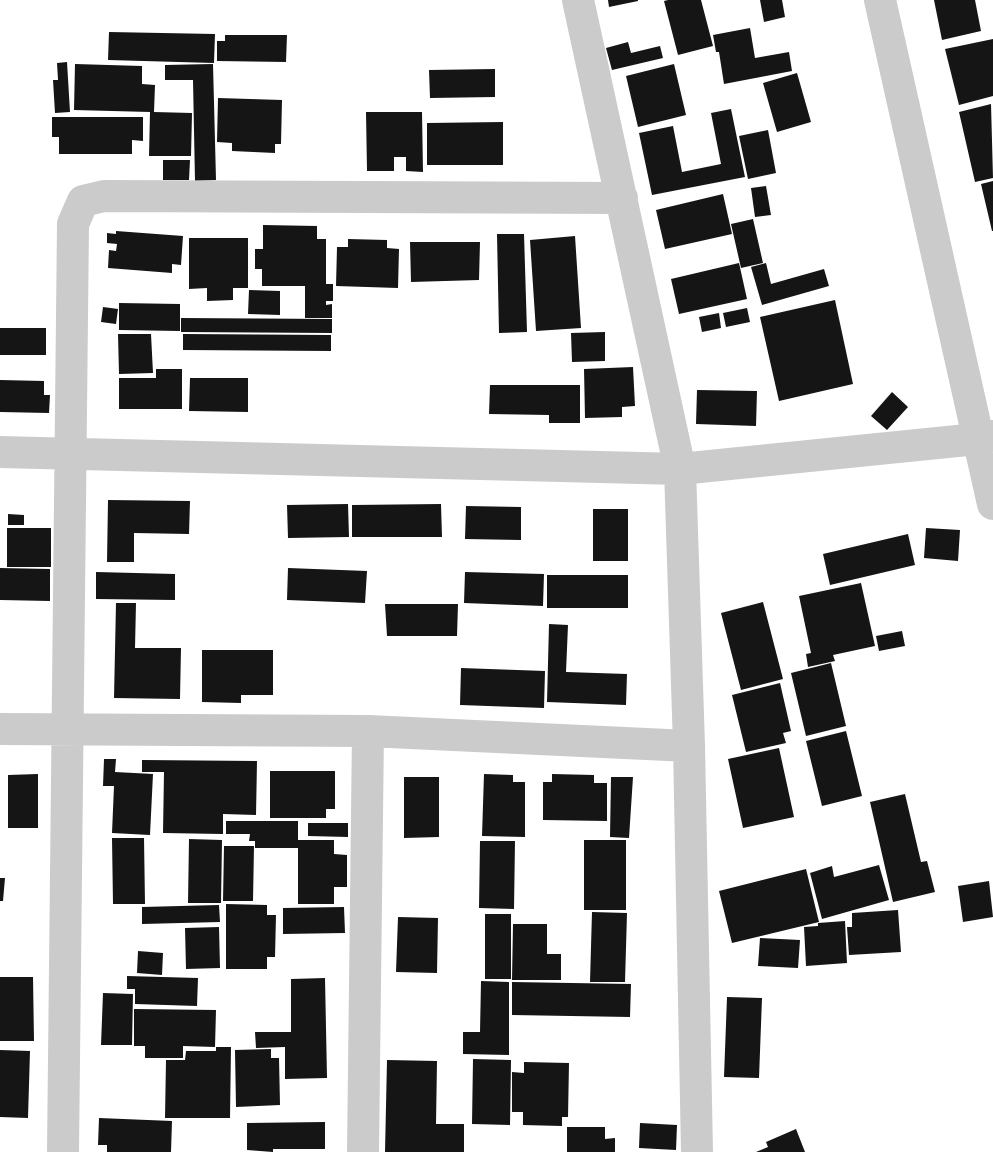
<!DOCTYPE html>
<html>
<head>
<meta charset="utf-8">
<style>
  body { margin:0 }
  canvas { display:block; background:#fff }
</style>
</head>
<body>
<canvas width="993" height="1152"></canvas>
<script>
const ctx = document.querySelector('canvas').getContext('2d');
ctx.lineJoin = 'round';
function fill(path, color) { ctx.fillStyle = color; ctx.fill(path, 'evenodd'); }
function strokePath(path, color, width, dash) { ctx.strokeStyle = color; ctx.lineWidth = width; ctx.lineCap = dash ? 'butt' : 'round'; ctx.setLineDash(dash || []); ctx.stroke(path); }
fill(new Path2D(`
  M608 0H638V1L609 7Z
  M668 0H701L713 46 678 55 664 1Z
  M760 0H782L785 17 764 22Z
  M934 0H975L981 31 942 40Z
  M750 28 755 58 789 52 792 71 724 84 719 52H716L713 35Z
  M109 32 215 34 214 63 108 60Z
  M225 35H287L286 62 217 61V41H225Z
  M993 39V96L959 105 945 49Z
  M628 42 631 53 660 46 663 58 612 70 606 48Z
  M67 62 70 112 55 113 53 80H58L57 63Z
  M75 64 142 66V84L155 85 154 112 192 113 191 156H149L150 112 74 110Z
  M213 64 216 180 195 181 193 80H165V65Z
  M674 64 686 115 638 127 626 76Z
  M495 69V97L430 98 429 70Z
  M797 73 811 122 777 132 763 83Z
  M218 98 282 100 281 144H275V153L232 151V143L217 142Z
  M991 104 993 178 975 182 959 112Z
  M731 109 745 177 652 195 639 133 673 126 682 172 721 164 711 113Z
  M366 112H422L423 172 406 171V157H394V171H367Z
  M52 117H143V141L132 140V154H59V137H52Z
  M503 122V165H427V123Z
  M768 130 776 173 748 179 739 136Z
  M163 160H190L189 180H163Z
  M993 181V231H992L981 184Z
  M766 186 771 215 755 217 751 188Z
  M723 194 732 234 665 249 656 210Z
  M753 219 763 263 741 268 731 224Z
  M263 225 317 226V239H326V284H333V301H326V305L332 304V318H305V286H262V269H255V249H263Z
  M116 231 183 236 181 265 172 264V273L108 268 109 250 116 251 117 244 107 243V233L116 234Z
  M497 234H524L527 332 499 333Z
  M575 236 581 328 536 331 530 240Z
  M189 238H248V288H233V300L207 301V288L189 289Z
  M348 239 387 240V248L399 249 398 288 336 286 337 247H348Z
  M410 242H480L479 280 411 282Z
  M739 263 747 299 679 314 671 279Z
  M766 263 771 284 824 269 829 286 762 305 751 267Z
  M249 290 280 291V315L248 314Z
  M835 300 853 384 779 401 760 317Z
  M119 303 180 304V331L119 330Z
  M103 307 118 309 116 324 101 322Z
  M747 308 750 322 726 327 723 313Z
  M719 313 721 328 702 332 699 317Z
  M181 318 332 319V333L181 332Z
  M0 328H46V355H0Z
  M605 332V361L572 362 571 333Z
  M118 334H151L153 373 119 374Z
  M183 334 331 335V351L183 350Z
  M633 367 635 406 622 407V417L585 418 584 369Z
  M156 369H182V409H119V378H156Z
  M190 378H248V412L189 411Z
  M0 380 44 381V395H50L49 413 0 412Z
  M490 385H580V423H549V415L489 414Z
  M697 390 757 391 756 426 696 424Z
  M892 392 908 407 887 430 871 416Z
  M108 500 190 501 189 534 134 533V562H107Z
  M348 504 349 537 288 538 287 505Z
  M441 504 442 537H352V505Z
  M466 506 521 507V540L465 539Z
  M593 509H628V561H593Z
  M8 514 24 515V525H8Z
  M7 528H51V567H7Z
  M926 528 960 530 958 561 924 558Z
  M908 534 915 565 830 585 823 554Z
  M0 568 50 569V601L0 600Z
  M288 568 367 571 365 603 287 600Z
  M96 572 175 574V600L96 599Z
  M465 572 544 574 543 606 464 603Z
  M547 575H628V608H547Z
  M861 583 875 646 833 655 835 661 808 667 806 654 811 653 799 596Z
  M763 602 783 679 741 690 721 613Z
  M116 603H136L135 648H181L180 699 114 698Z
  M385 604H458L457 636H387Z
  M549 624 568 625 566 672 627 674 626 705 547 702Z
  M902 631 905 646 879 651 876 636Z
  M202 650H273V695H241V703L202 702Z
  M831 663 846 726 806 736 791 673Z
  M461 668 545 671 544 708 460 705Z
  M780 683 791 731 783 733 786 743 746 752 732 695Z
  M846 731 862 796 822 806 806 741Z
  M779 748 794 817 743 828 728 759Z
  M104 759H116L115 772 153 774 150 835 112 833 114 786H103Z
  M142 760 257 761 256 815 223 814V834L163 833 164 772H142Z
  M270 771H335V809H326V818H270Z
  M38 774V828H8V775Z
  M484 774 513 775V782H525V837L482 836Z
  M552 774 594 775V783H607V821L543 820V782H552Z
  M404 777H439V837L404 838Z
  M611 777H633L629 838 610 837Z
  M905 794 921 862 927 861 935 892 893 902 870 802Z
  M226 821H298V840H334V854L347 855V887H334V904H298V848H255V841H249L250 834H226Z
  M308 823H348V837L308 836Z
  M112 838H144L145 904H113Z
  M189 839 222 840 221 903H188Z
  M584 840H626V910H584Z
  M480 841H515L514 909 479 908Z
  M224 846H254L253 901H223Z
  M879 865 889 900 822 919 810 873 832 866 834 877Z
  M806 869 819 922 732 943 719 891Z
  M0 878H5L3 901H0Z
  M989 881 993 917 963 922 958 886Z
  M226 904 267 905V915H276L275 957H267V969H226Z
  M219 905 220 922 142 924V907Z
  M344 907 345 933 283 934V908Z
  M898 910 901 952 849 955 847 927H852V913Z
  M592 912 627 913 625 982H590Z
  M485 914H511V979H485Z
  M398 917 438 918 437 973 396 972Z
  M845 921 847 963 806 966 804 927 818 926V923Z
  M513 924H547V954H561V980H512Z
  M219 927 220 968 186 969 185 928Z
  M760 938 800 940 798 968 758 966Z
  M138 951 163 953 162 975 137 973Z
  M127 976 198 978 197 1006 135 1004V989H127Z
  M0 977H33L34 1041H0Z
  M325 978 327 1078 285 1079V1047L256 1048 255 1032H291V979Z
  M481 981 509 982V1055L463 1054V1032H480Z
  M512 982 631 984 630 1017 512 1015Z
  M103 993 133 994 132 1045H101Z
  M727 997 762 998 759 1078 724 1077Z
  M134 1009 216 1010 215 1047 183 1046V1058H145V1046H134Z
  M216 1047H231L230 1118H165L166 1060H185L186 1051H216Z
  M271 1049V1058H279L280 1105 236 1107 235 1050Z
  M0 1050 30 1051 28 1118 0 1117Z
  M473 1059 511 1060 510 1125 472 1124Z
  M387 1060 437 1061 436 1124H464V1152H385Z
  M524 1062 569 1063 568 1117H562V1126L523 1125V1112H512V1072L524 1073Z
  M99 1118 172 1121 171 1152H107V1145H98Z
  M325 1122V1149H273V1152L247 1150V1123Z
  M640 1123 677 1125 676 1150 639 1148Z
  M567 1127H605V1139L615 1138V1152H567Z
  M796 1129 805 1152H756L768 1147 766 1142Z`), '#151515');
strokePath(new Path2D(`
  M578 0 680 469 689 746 697 1152
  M880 0 993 504
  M0 452 680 469 977 439 993 436
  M0 729 368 731 689 746
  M63 1152 73 224 83 201 104 196 622 198
  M363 1152 368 731`), '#cbcbcb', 32);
</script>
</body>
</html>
